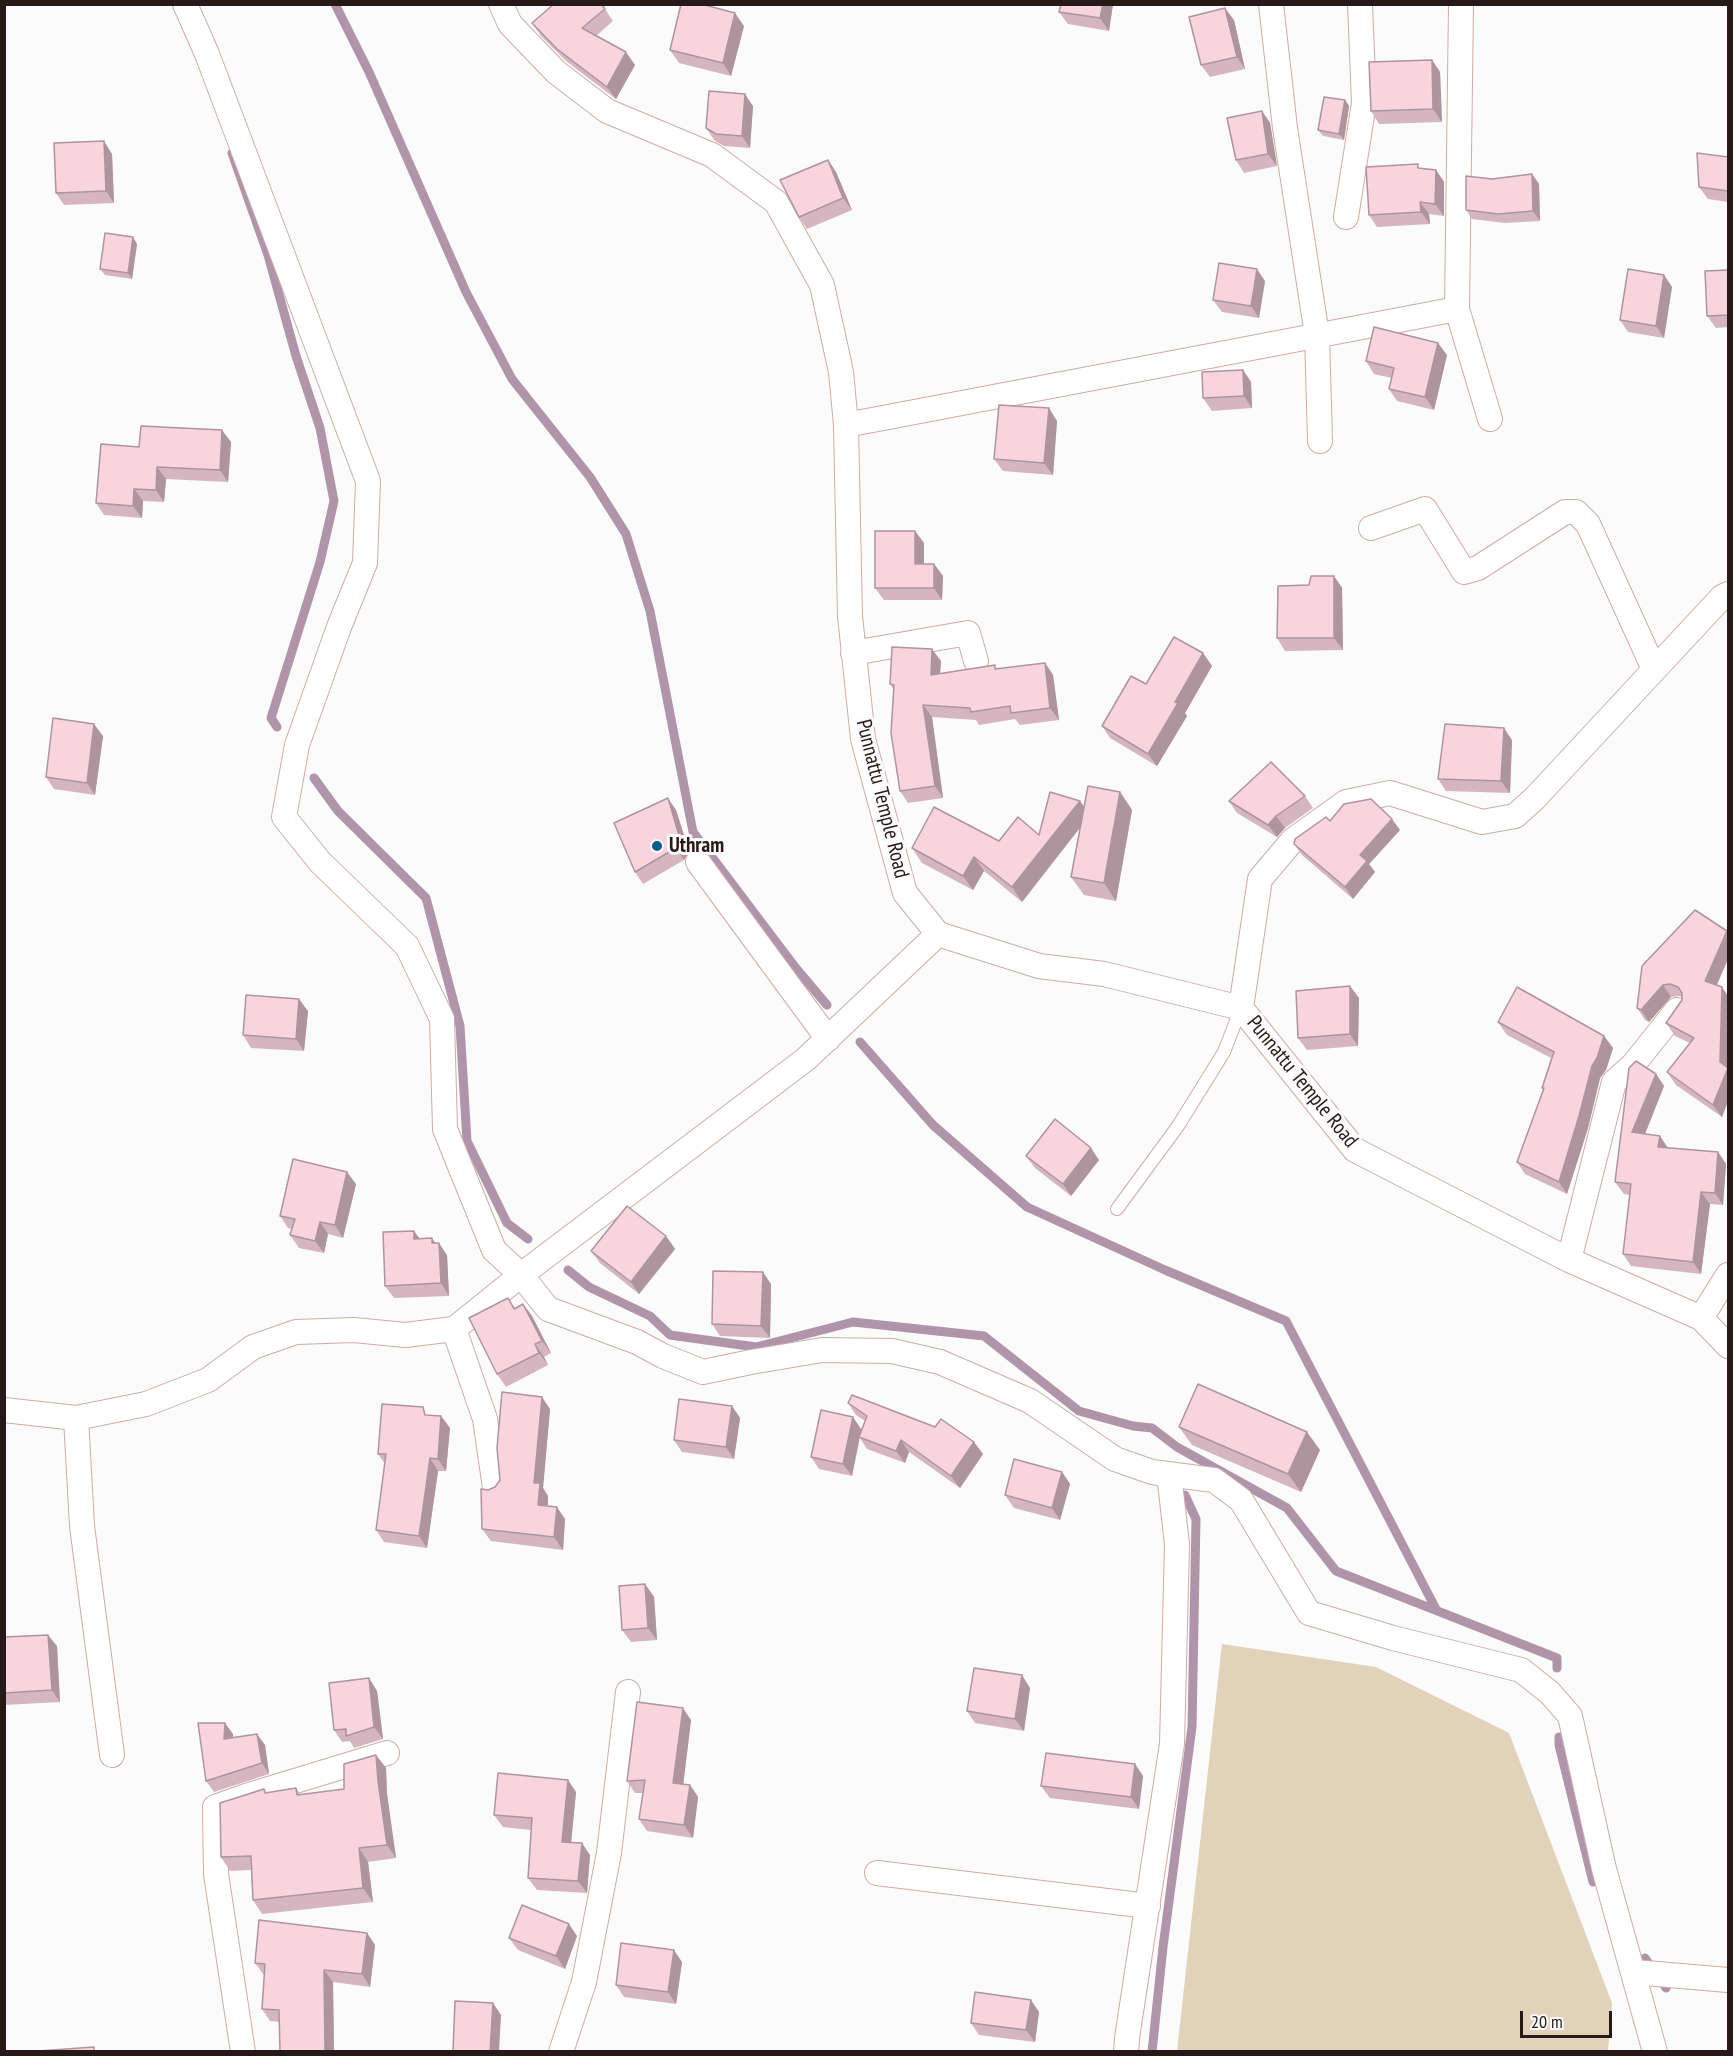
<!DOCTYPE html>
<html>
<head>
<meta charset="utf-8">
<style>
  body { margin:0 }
  #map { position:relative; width:1733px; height:2056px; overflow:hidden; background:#fbfbfb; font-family:"PT Sans Narrow",sans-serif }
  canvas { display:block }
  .frame { position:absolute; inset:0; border:6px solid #271918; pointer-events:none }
  .scale { position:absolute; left:1520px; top:2011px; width:92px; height:27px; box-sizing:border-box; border:3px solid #271918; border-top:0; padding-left:8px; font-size:18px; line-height:21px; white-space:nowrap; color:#271918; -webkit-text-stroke:4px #fbfbfb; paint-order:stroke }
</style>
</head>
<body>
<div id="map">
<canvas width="1733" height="2056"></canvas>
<div class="frame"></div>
<div class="scale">20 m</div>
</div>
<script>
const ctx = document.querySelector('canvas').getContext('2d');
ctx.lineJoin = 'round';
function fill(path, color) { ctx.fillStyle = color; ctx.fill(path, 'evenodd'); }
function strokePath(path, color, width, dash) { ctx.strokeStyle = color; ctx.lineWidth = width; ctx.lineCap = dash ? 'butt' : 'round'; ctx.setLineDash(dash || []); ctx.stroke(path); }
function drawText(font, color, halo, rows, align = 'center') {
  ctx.font = font + ' "PT Sans Narrow",sans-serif'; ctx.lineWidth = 6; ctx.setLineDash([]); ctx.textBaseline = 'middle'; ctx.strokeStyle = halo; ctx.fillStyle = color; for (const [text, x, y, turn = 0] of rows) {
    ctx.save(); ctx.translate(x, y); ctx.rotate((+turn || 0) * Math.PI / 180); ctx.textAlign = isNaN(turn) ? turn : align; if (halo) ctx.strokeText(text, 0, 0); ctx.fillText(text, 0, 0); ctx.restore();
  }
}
fill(new Path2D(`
  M1222 1644 1376 1667 1509 1733 1612 2003 1608 2051H1177Z`), '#e1d3ba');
strokePath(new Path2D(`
  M335 4 369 72 466 292 512 379 590 477 626 534 650 611 693 832 795 967 827 1005
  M232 153 268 255 296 356 320 428 334 501 320 562 271 718 277 727
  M314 778 338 811 426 898 460 1026 467 1141 507 1223 528 1239
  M860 1042 933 1125 1027 1207 1165 1270 1286 1321 1437 1611
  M568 1270 589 1287 650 1316 670 1335 756 1347 853 1322 984 1336 1079 1411 1133 1426 1152 1428 1177 1447 1287 1508 1336 1571 1557 1658V1668
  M1559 1737V1745L1593 1882
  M1645 1958 1666 1988
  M1152 2052 1163 1947 1192 1727 1196 1519 1185 1495`), '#b094aa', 9);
const service = new Path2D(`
  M1117 1209 1178 1126 1224 1052 1241 1008`);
const minor = new Path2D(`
  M185 4 207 54 368 481 365 563 339 627 297 745 284 817 320 862 407 946 442 1019 445 1129 494 1250 521 1275 548 1309 637 1342 663 1356 703 1372 751 1362 822 1350 892 1351 940 1362 1030 1401 1115 1459 1152 1472 1214 1480 1241 1500 1309 1613 1393 1638 1521 1670 1550 1693 1570 1716 1604 1869 1655 2052
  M501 4 510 24 556 72 607 111 712 155 776 202 822 285 841 372 846 425 850 616 863 739 905 893 938 934 1039 966 1104 974 1241 1008 1355 1150 1569 1260 1701 1318 1728 1346
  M1271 4 1285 128 1317 335 1320 441
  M1461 4 1457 309 1490 419
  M1346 217 1364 103 1360 4
  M846 425 1457 309
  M1371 528 1425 509 1464 572 1478 568 1565 512H1576L1588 524 1654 669
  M853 653 968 633 976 661
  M698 862 828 1039
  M1241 1008 1260 879 1293 840 1346 802 1390 793 1482 822 1515 816 1535 798 1722 597 1728 594
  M1569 1260 1614 1082 1633 1065 1677 1010
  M1701 1318 1728 1275
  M454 1329 485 1419 495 1488
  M4 1410 76 1418 146 1404 208 1380 253 1347 296 1332 354 1330 405 1335 454 1329 521 1275 806 1059 938 934
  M76 1418 82 1526 112 1755
  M877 1873 1148 1906
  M1634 1972 1728 1980
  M243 2052 216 1874 215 1807 246 1796 387 1753
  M561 2052 584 1982 609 1853 628 1692
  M1126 2052 1127 2038 1172 1744 1177 1544 1169 1474`);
strokePath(service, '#cfaba7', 14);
strokePath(minor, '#cfaba7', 26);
strokePath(service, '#fff', 12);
strokePath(minor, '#fff', 24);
fill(new Path2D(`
  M1113 4 1109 31 1068 24 1059 12Z
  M605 9 613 21 596 36 635 65 616 99 566 61 541 36 532 23Z
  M1234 20 1245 69 1210 77 1201 65Z
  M744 26 731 76 679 63 670 50Z
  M1432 60 1440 72 1442 122 1379 124 1371 111Z
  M1345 100 1349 106 1344 140 1323 136 1318 130Z
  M753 106 750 148 724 146 715 141 706 128Z
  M1262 111 1270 123 1277 166 1244 173 1236 160Z
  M112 154 114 203 64 205 56 193Z
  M1728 157V202L1708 199 1699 187Z
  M828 160 836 172 852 210 807 229 799 217Z
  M1421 168 1436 170 1444 182V216L1429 214 1430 224 1377 227 1369 215Z
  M1532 174 1539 184 1540 221 1505 223 1472 219 1466 210 1492 179Z
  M137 244 132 279 105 275 100 269Z
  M1728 270V327L1716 328 1707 316Z
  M1664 275 1672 287 1664 338 1628 332 1620 320Z
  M1265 281 1259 318 1222 312 1213 300Z
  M1447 355 1434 410 1397 401 1389 389 1392 378 1374 374 1366 361Z
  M1243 370 1251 382 1252 408 1212 411 1203 398Z
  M1057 421 1053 475 1003 471 994 459Z
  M231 442 228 482 166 479 164 502 143 501 142 518 104 515 96 503 139 447Z
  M915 531 924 543V564H934L943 576 942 600H884L875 588Z
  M1334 576 1342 588 1343 650 1285 651 1277 638 1309 585Z
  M1203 653 1212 666 1185 713 1187 716 1157 766 1110 738 1102 726 1146 684Z
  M941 661 940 674 998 669 1045 663 1053 675 1059 720 1020 725 1015 719 979 725 976 720 932 717 943 798 908 803 900 791 894 690 890 684Z
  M103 736 95 795 54 789 46 777Z
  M1512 740 1510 793 1446 791 1438 779Z
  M1120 792 1132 810 1116 901 1084 895 1071 877 1080 827 1022 902 984 871 973 890 922 863 912 848 999 841 1039 835 1084 807Z
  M1305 796 1313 808 1285 828 1277 837 1237 813 1229 801Z
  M676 810 689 851 684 860 643 884 635 872Z
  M1330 821 1400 830 1369 864 1375 872 1353 899 1302 855 1294 844Z
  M1728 959 1717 985 1728 996V1101L1722 1117 1676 1085 1667 1072 1690 1043 1675 1036 1666 1023 1682 1000V997L1679 996 1671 997 1649 1022 1645 1020 1637 1008 1642 966Z
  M1359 998 1358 1046 1307 1050 1298 1038Z
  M308 1011 304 1051 251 1048 243 1035Z
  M1498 1022 1604 1036 1613 1048 1606 1070 1600 1078 1588 1128 1567 1194 1525 1174 1517 1162 1544 1090 1542 1088 1551 1058 1507 1035Z
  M1656 1074 1664 1086 1645 1134 1668 1148 1718 1152 1726 1164 1723 1205 1710 1204 1701 1274 1631 1266 1623 1254 1630 1195 1624 1194 1615 1182Z
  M1026 1156 1099 1160 1071 1196 1035 1168Z
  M356 1184 343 1238 328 1234 324 1253 299 1248 290 1235 292 1229 288 1228 280 1216Z
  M666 1236 675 1249 639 1294 600 1263 591 1251Z
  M419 1239 435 1243 447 1255 449 1296 394 1298 385 1286Z
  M771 1284 770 1338 720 1336 712 1324Z
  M508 1298 515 1308 523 1304 532 1316 551 1353 544 1357 548 1365 506 1387 497 1374Z
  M848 1403 974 1442 983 1454 960 1488 909 1452 905 1463 867 1449 860 1438 852 1476 819 1469 811 1457 861 1429 865 1421 856 1415Z
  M732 1406 740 1418 734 1459 682 1452 674 1440Z
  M550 1409 543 1488 548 1496V1506L565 1519 563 1550 491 1541 482 1529 495 1487Z
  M429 1415 441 1416 450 1428 446 1471H438L427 1548 384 1542 376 1530 385 1464 378 1454Z
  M1179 1427 1320 1450 1301 1492 1192 1445Z
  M1062 1472 1070 1484 1060 1520 1014 1508 1005 1495Z
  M645 1584 654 1597 657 1640 631 1642 622 1630Z
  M4 1637 57 1646 60 1702 4 1705Z
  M1030 1688 1024 1731 975 1723 967 1711Z
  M377 1691 383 1739 354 1748 350 1741 342 1742 334 1730Z
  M691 1720 683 1784 690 1785 698 1797 693 1838 647 1831 639 1819 643 1793H635L627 1781Z
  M233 1734 232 1737 265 1745 269 1774 214 1792 206 1781Z
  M376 1755 386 1768 387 1794 396 1858 368 1862 373 1902 262 1914 253 1900 251 1870 230 1871 221 1857 264 1789 267 1793 296 1788 301 1795 344 1789Z
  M1135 1764 1143 1776 1139 1809 1050 1798 1041 1786Z
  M576 1792 571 1842 590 1855 587 1893 537 1890 528 1878 531 1830 503 1827 494 1815Z
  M367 1933 375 1945 370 1987 333 1982 334 2052H280V2022L270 2021 262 2009 264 1975 255 1963Z
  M577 1936 565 1969 518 1950 509 1938Z
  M682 1962 676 2004 624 1997 616 1985Z
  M1039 2012 1035 2042 979 2035 971 2023Z`), '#d5b6c0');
fill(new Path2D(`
  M1103 4H1113L1109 31 1100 18Z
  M1225 8 1234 20 1245 69 1237 57Z
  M735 13 744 26 731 76 723 63Z
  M626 52 635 65 616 99 607 87Z
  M1432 60 1440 72 1442 122 1433 109Z
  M745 94 753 106 750 148 742 136Z
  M1345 100 1349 106 1344 140 1339 134Z
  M1262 111 1270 123 1277 166 1268 154Z
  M104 141 112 154 114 203 106 191Z
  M828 160 836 172 852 210 843 198Z
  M1436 170 1444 182V216L1435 204Z
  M1532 174 1539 184 1540 221 1533 211Z
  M1420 202 1429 214 1430 224 1421 212Z
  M133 237 137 244 132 279 128 273Z
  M1257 269 1265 281 1259 318 1251 306Z
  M1664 275 1672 287 1664 338 1656 326Z
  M1438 343 1447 355 1434 410 1425 397Z
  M1243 370 1251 382 1252 408 1244 396Z
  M1049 408 1057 421 1053 475 1044 463Z
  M222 430 231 442 228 482 220 470Z
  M157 467 166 479 164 502 156 490Z
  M134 489 143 501 142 518 133 506Z
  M915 531 924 543V576L915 564Z
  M934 564 943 576 942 600 934 588Z
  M1334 576 1342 588 1343 650 1334 638Z
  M932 649 941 661 939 687 931 675Z
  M1203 653 1212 666 1185 713 1187 716 1157 766 1148 754 1175 702Z
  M1045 663 1053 675 1059 720 1050 708Z
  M923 705 932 717 943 798 935 786Z
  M94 724 103 736 95 795 87 783Z
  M1504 728 1512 740 1510 793 1501 781Z
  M1120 792 1132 810 1116 901 1104 883Z
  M668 798 676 810 689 851 684 860 676 848Z
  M1080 801 1090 815 1022 902 1012 887Z
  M1276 816 1285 828 1277 837 1268 825Z
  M1392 819 1400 830 1369 864 1375 872 1353 899 1345 887 1360 855Z
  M974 857 984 871 973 890 963 876Z
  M1727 931 1728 933V959L1713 993 1705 981Z
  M1663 985 1671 997 1649 1022 1641 1010Z
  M1350 986 1359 998 1358 1046 1350 1034Z
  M1722 987 1728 996V1101L1722 1117 1713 1105 1720 1062Z
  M299 999 308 1011 304 1051 296 1039Z
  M1604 1036 1613 1048 1606 1070 1600 1078 1588 1128 1567 1194 1559 1182 1592 1066Z
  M1656 1074 1664 1086 1641 1144 1632 1132Z
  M1660 1136 1668 1148 1658 1147Z
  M1091 1148 1099 1160 1071 1196 1063 1184Z
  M1718 1152 1726 1164 1723 1205 1715 1193Z
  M347 1172 356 1184 343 1238 335 1225Z
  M1701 1192 1710 1204 1701 1274 1693 1262Z
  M320 1222 328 1234 324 1253 315 1241Z
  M414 1231 423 1243 414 1239Z
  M666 1236 675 1249 639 1294 631 1282Z
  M432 1238 439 1249V1243L447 1255 449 1296 441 1283 432 1243Z
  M763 1272 771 1284 770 1338 761 1326Z
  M523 1304 532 1316 551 1353 542 1341Z
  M535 1344 544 1357 548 1365 539 1353Z
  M542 1397 550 1409 543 1488 548 1496 547 1518 538 1505 534 1483Z
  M732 1406 740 1418 734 1459 726 1447Z
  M441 1416 450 1428 446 1471 438 1459Z
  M853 1417 861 1429 852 1476 843 1464Z
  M1307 1432 1320 1450 1301 1492 1288 1474Z
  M901 1440 909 1452 905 1463 896 1451Z
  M974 1442 983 1454 960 1488 951 1476Z
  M430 1458 438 1471 427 1548 419 1536Z
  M1062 1472 1070 1484 1060 1520 1052 1508Z
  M557 1507 565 1519 563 1550 554 1537Z
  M645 1584 654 1597 657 1640 648 1628Z
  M48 1635 57 1646 60 1702 52 1690Z
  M1022 1675 1030 1688 1024 1731 1015 1719Z
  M369 1678 377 1691 383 1739 374 1727Z
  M683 1708 691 1720 682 1795 673 1783Z
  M225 1723 233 1734 232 1750 224 1739Z
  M257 1734 265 1745 269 1774 262 1763Z
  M376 1755 386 1768 387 1794 396 1858 387 1845 378 1781Z
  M1135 1764 1143 1776 1139 1809 1131 1797Z
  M568 1780 576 1792 570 1854 562 1842Z
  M690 1785 698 1797 693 1838 684 1825Z
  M582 1843 590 1855 587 1893 578 1881Z
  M359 1848 368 1862 373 1902 363 1888Z
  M569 1924 577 1936 565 1969 556 1956Z
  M367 1933 375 1945 370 1987 362 1974Z
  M674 1950 682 1962 676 2004 668 1992Z
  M324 1970 333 1982 334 2052H325Z
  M1031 2000 1039 2012 1035 2042 1026 2030Z
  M493 2003 501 2015 499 2052H490Z`), '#ae949c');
const building = new Path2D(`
  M554 4H601L605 9 582 28 626 52 607 87 557 49 532 23Z
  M681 4H701L735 13 723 63 670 50Z
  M1061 4H1103L1100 18 1059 12Z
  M1225 8 1237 57 1201 65 1189 17Z
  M1432 60 1433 109 1371 111 1369 62Z
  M709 91 745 94 742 136 716 134 706 128Z
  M1324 97 1345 100 1339 134 1318 130Z
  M1262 111 1268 154 1236 160 1227 118Z
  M104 141 106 191 56 193 54 143Z
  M1697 153 1728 157V191L1699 187Z
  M828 160 843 198 799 217 780 180Z
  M1418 164V168L1436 170 1435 204 1420 202 1421 212 1369 215 1366 167Z
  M1532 174 1533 211 1498 214 1466 210V176L1492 179Z
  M105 233 133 237 128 273 100 269Z
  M1219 263 1257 269 1251 306 1213 300Z
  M1628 269 1664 275 1656 326 1620 320Z
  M1728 270V315L1707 316 1705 271Z
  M1374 327 1438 343 1425 397 1389 389 1394 368 1366 361Z
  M1243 370 1244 396 1203 398 1202 372Z
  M999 405 1049 408 1044 463 994 459Z
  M141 426 222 430 220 470 157 467 156 490 134 489 133 506 96 503 101 444 139 447Z
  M875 531H915V564H934V588H875Z
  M1311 576H1334V638H1277L1278 586 1309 585Z
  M1174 637 1203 653 1175 702 1178 703 1148 754 1102 726 1131 676 1146 684Z
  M892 647 932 649 931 675 995 665V669L1045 663 1050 708 1011 713 1010 706 971 712 970 708 923 705 935 786 900 791 891 733 894 685 890 684Z
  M53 718 94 724 87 783 46 777Z
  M1445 724 1504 728 1501 781 1438 779Z
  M1271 762 1305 796 1276 816 1268 825 1229 801Z
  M1088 786 1120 792 1104 883 1071 877Z
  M1050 792 1080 801 1012 887 974 857 963 876 912 848 934 807 999 841 1018 817 1039 835Z
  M668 798 680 839 676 848 635 872 614 823Z
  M1371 799 1392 819 1360 855 1367 861 1345 887 1294 844 1295 839 1326 817 1330 821 1344 804Z
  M1695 910 1727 931 1705 981 1722 987 1720 1062 1728 1068 1713 1105 1667 1072 1694 1038 1666 1023 1682 1000V993L1678 987 1670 984 1663 985 1641 1010 1637 1008 1642 966Z
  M1350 986V1034L1298 1038 1296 991Z
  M1517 987 1604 1036 1597 1058 1592 1066 1579 1116 1559 1182 1517 1162 1544 1088H1542L1554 1052 1498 1022Z
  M246 995 299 999 296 1039 243 1035Z
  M1636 1061 1656 1074 1632 1132 1660 1136 1658 1147 1718 1152 1715 1193 1701 1192 1693 1262 1623 1254 1631 1184 1615 1182 1629 1068Z
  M1055 1119 1091 1148 1063 1184 1026 1156Z
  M293 1159 347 1172 335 1225 320 1222 315 1241 290 1235 295 1219 280 1216Z
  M627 1206 666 1236 631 1282 591 1251Z
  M414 1231V1239L432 1238V1243H439L441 1283 385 1286 383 1232Z
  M713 1271 763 1272 761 1326 712 1324Z
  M508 1298 514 1309 523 1304 542 1341 535 1344 539 1353 497 1374 469 1318Z
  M1198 1384 1307 1432 1288 1474 1179 1427Z
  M502 1392 542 1397 534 1483H540L538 1505 557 1507 554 1537 482 1529 481 1489 488 1490 495 1487 500 1480 497 1448Z
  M852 1395 935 1427 941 1419 974 1442 951 1476 901 1440 896 1451 859 1437 867 1416 848 1403Z
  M679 1399 732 1406 726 1447 674 1440Z
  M382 1404 423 1407 425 1415 441 1416 438 1459 430 1458 419 1536 376 1530 386 1454H378Z
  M821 1410 853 1417 843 1464 811 1457Z
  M1014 1459 1062 1472 1052 1508 1005 1495Z
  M645 1584 648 1628 622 1630 619 1586Z
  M48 1635 52 1690 4 1693V1637Z
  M974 1668 1022 1675 1015 1719 967 1711Z
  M369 1678 374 1727 346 1736V1729L334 1730 329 1683Z
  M637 1702 683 1708 673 1783 690 1785 684 1825 639 1819 645 1780 627 1781Z
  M198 1723H225L224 1739 257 1734 262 1763 206 1781Z
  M1046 1753 1135 1764 1131 1797 1041 1786Z
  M376 1755 378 1781 387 1845 359 1848 363 1888 253 1900 251 1856 221 1857 220 1803 264 1789 265 1793 296 1788 297 1795 344 1789V1764Z
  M498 1773 568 1780 562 1842 582 1843 578 1881 528 1878 532 1818 494 1815Z
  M522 1905 569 1924 556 1956 509 1938Z
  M259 1920 367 1933 362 1974 324 1970 325 2052H280L279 2010 262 2009 265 1964 255 1963Z
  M621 1943 674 1950 668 1992 616 1985Z
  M975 1992 1031 2000 1026 2030 971 2023Z
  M455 2001 493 2003 490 2052 453 2051Z
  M94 2047V2052H24Z`);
fill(building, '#f8d4df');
strokePath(building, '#ae949c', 1.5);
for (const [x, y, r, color] of [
  [657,846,6,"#015d8e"]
]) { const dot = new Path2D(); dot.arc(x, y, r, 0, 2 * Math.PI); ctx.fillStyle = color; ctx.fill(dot); strokePath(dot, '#fbfbfb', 2); }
drawText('21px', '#271918', '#fbfbfb', [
  ["Punnattu Temple Road",882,799,76],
  ["Punnattu Temple Road",1302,1082,51]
]);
drawText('bold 21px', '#271918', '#fbfbfb', [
  ["Uthram",669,846]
], 'left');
</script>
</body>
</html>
